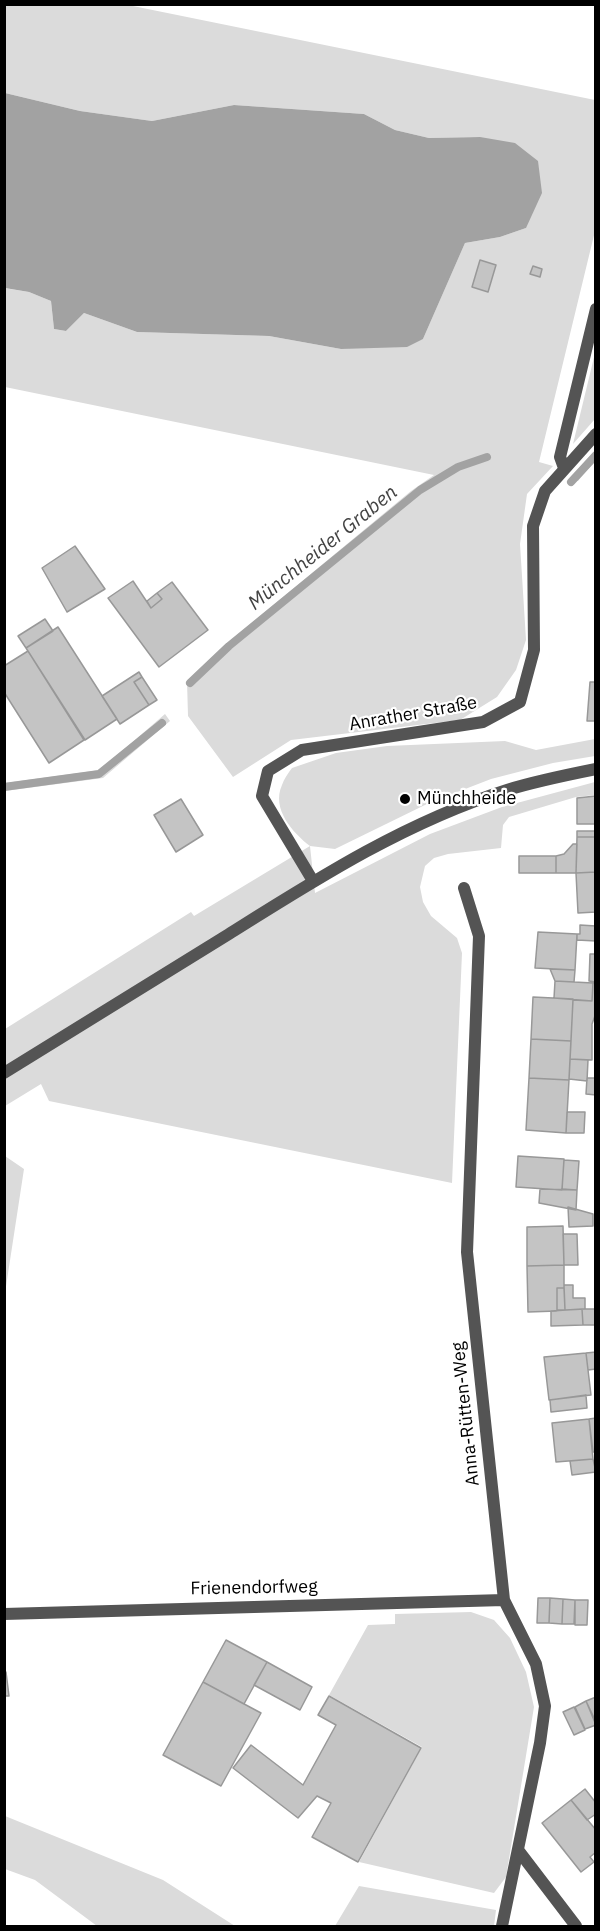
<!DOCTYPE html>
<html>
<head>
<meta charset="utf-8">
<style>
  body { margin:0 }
  #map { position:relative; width:600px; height:1931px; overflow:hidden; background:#fff; font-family:"IBM Plex Sans",sans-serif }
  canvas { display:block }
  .frame { position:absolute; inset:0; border:6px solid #000; pointer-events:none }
</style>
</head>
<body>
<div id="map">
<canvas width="600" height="1931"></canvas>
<div class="frame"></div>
</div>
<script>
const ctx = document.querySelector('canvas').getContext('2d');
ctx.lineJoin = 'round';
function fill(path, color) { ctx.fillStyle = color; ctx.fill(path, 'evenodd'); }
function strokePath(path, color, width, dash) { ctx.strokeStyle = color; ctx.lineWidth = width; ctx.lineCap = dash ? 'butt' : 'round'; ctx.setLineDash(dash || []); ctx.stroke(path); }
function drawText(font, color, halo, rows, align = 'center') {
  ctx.font = font + ' "IBM Plex Sans",sans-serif'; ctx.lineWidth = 4.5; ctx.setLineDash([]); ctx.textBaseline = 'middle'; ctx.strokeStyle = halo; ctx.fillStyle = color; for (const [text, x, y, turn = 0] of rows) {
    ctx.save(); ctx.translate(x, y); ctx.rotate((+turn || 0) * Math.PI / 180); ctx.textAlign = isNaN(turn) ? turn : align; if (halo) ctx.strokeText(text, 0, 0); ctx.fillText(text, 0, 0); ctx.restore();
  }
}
fill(new Path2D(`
  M5 5H128L595 100V231L539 462 553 466 527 494 520 544 526 640 516 670 497 697 460 720 291 740 233 777 188 716 187 681 225 645 411 491 434 475 5 387 4 288 29 292 51 301 54 329 66 331 84 313 137 332 269 336 341 349 423 339 465 243 500 237 526 228 480 137 429 138 395 130 364 114 234 105 152 121 80 111 5 93Z
  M595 353V419L573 444Z
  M595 450V461L578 481 572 476Z
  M165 714 170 721 103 778 5 791V783L100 770Z
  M595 739V756L553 763 491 779 429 803 335 849 310 846 315 893 430 834 502 807 595 782V795L576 797 509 817 503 825 501 848 448 854 434 858 425 866 420 887 423 902 431 916 457 938 462 953 452 1183 49 1101 41 1084 5 1106V1029L191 912 194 916 310 846C293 833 271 809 282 785 284 779 288 773 292 768L336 753 387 746 505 741 536 750Z
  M5 1156 24 1169 5 1293Z
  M471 1612 494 1620 510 1638 526 1672 534 1707 506 1877 494 1893 359 1862 422 1747 329 1695 368 1625 395 1624V1614Z
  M5 1816 163 1880 235 1926H97L35 1880 5 1869Z
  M359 1886 496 1910 494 1926H335Z`), '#dbdbdb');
fill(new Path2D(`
  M5 93 80 111 152 121 234 105 364 114 395 130 429 138 480 137 515 143 538 161 542 193 526 228 500 237 465 243 423 339 407 347 341 349 269 336 137 332 84 313 66 331 54 329 51 301 29 292 5 288Z`), '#a2a2a2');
strokePath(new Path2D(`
  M571 482 596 455
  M190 683 229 646 420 490 458 467 487 457
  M4 787 99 774 162 723`), '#a2a2a2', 8);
const building = new Path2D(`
  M480 260 496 265 488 292 472 287Z
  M533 266 542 269 540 277 530 274Z
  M75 546 105 589 67 612 42 568Z
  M133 581 151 608 162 599 157 593 172 582 208 630 159 667 108 598Z
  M157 593 162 599 151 608 147 601Z
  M45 619 53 631 26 648 18 636Z
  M58 627 117 719 85 740 26 648Z
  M28 651 84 740 49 763 4 692V666Z
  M139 672 142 677 134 682 149 705 120 724 102 696Z
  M142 677 157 700 149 705 134 682Z
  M590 682H596V721H587Z
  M596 796V824H577V798Z
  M181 799 203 835 176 852 154 815Z
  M577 831H596V837H577Z
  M577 837H596V872L576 873Z
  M573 844H577L576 873H556V856L564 854Z
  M519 856H556V873H519Z
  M596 872V912L578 913 576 873Z
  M580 925 596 926V941L577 940V934H580Z
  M538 932 577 934 575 970 535 968Z
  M590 954H596V982L589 981Z
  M550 969 575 970 574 982 555 981Z
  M555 981 593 983 592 1001 554 998Z
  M593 983H596V1013L592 1024V1060L570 1059 573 1000 592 1001Z
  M533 997 573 999 571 1041 531 1039Z
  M531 1039 571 1041 569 1080 529 1078Z
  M570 1059 588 1060 587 1081 569 1079Z
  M529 1078 569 1080 566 1133 526 1130Z
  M587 1078H596V1095L586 1094Z
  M567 1112H585L584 1133H566Z
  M518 1156 564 1159 562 1190 516 1187Z
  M564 1160 579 1161 577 1190 562 1189Z
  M540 1189 577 1190 576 1210 539 1203Z
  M568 1207 593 1214V1226L569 1227Z
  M563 1226 564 1265 527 1266V1227Z
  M563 1234H577L578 1265H564Z
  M564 1265V1288H557V1311L528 1312 527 1266Z
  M564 1285H573V1298H585V1309L565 1310Z
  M557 1288H564L565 1310H557Z
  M582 1309H596V1325H583Z
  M582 1309 583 1325 551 1326V1311Z
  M596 1352V1369L588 1370 586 1353Z
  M586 1353 591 1395 549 1400 544 1357Z
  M586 1395 587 1408 551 1412 550 1400Z
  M596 1418V1452H593L589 1419Z
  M589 1419 593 1459 556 1462 552 1423Z
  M593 1459 596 1472 572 1475 570 1461Z
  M538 1598H550L549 1623H537Z
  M550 1598 563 1599 562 1624 549 1623Z
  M563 1599 575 1600 574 1624H562Z
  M575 1600H588L587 1625H575Z
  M226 1640 267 1662 244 1704 203 1682Z
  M267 1662 312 1687 300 1710 254 1685Z
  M4 1672H6L9 1696H4Z
  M203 1682 261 1713 221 1786 163 1755Z
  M329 1696 421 1748 358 1862 312 1837 331 1803 317 1796 298 1818 233 1768 251 1745 303 1785 336 1725 318 1715Z
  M596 1697V1722L586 1701Z
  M586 1701 596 1725 585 1729 575 1707Z
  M574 1707 585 1730 574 1735 563 1712Z
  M585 1789 596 1803V1814L587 1820 571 1800Z
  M571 1800 596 1830V1852L590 1857 594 1862 581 1872 542 1823Z`);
fill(building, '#c4c4c4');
strokePath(building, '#989898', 1.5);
strokePath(new Path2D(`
  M564 468 560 457 596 309
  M313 881 262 796 268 771 302 750 483 722 520 702 534 650 533 526 545 491 596 434
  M464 888 479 936 467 1252 504 1600 536 1664 545 1706 540 1743 502 1926
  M4 1614 504 1600
  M518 1850 576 1926`), '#545454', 12);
strokePath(new Path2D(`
  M4 1073C79 1026 154 980 229 934 318 878 406 822 507 790 536 781 566 775 596 769`), '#545454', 12);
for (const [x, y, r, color] of [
  [405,799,6,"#000"]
]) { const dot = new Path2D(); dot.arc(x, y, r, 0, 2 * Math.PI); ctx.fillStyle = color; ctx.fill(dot); strokePath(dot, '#fff', 2); }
drawText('18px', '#000', '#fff', [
  ["Anrather Straße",413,714,-10],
  ["Anna-Rütten-Weg",466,1414,-96],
  ["Frienendorfweg",254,1588,-1]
]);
drawText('18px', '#000', '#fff', [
  ["Münchheide",417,799]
], 'left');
drawText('italic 20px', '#434343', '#fff', [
  ["Münchheider Graben",323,548,-39]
]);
</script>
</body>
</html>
